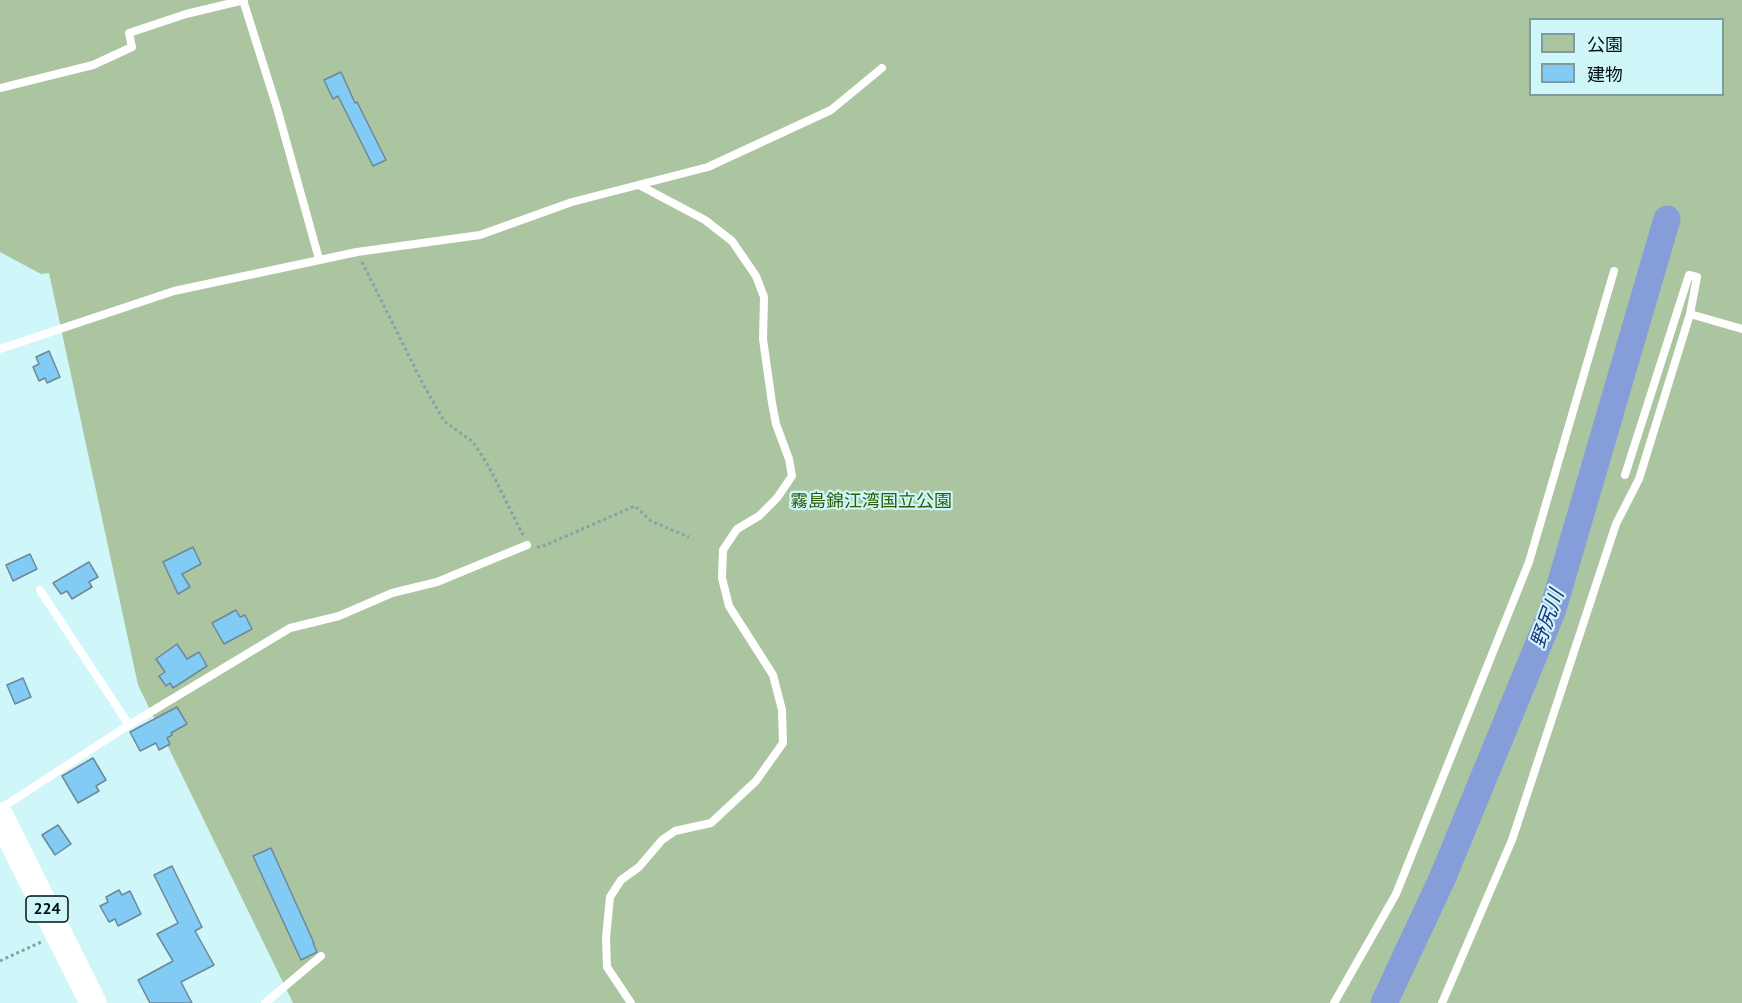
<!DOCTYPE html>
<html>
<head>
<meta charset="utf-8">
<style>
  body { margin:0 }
  #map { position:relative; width:1742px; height:1003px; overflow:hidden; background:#cff7f9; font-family:"PT Sans","Noto Sans JP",sans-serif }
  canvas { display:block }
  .legend { position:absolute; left:1529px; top:18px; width:195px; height:78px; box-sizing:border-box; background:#cff7f9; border:2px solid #7e9b9d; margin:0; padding:8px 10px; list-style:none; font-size:18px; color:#041112 }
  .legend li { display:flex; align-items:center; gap:12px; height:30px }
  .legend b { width:30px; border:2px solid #7e9b9d }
</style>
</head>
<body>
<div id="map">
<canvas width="1742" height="1003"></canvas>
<ul class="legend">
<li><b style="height:16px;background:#acc5a1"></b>公園</li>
<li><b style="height:16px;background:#82cbf4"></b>建物</li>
</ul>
</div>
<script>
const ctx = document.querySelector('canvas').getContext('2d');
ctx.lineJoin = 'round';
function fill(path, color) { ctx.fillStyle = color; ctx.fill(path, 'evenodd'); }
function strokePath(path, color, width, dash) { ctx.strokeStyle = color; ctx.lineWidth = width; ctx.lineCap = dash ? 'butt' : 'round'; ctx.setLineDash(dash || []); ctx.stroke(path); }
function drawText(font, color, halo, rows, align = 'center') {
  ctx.font = font + ' "PT Sans","Noto Sans JP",sans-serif'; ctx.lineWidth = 4.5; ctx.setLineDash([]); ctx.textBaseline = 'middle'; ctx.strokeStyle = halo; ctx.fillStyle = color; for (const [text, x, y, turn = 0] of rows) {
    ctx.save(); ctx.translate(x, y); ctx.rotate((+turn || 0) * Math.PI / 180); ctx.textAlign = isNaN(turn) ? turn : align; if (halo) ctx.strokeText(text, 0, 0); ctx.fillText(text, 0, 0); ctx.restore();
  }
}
fill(new Path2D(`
  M0 0H1742V1003H293L138 685 49 273 41 274 0 252ZM1530 20H1722V94H1530Z`), '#acc5a1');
strokePath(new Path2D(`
  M1384 1003 1442 879 1553 609 1667 219`), '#859eda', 27);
const building = new Path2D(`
  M341 72 355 103 357 102 386 160 373 166 338 96 333 99 324 80Z
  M49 351 60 377 47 383 45 378 39 381 33 367 39 364 36 357Z
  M193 547 201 564 182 574 190 587 178 594 163 562Z
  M30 554 37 569 13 581 6 565Z
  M89 562 98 577 89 582 92 587 72 599 67 591 61 594 53 583Z
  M236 610 240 617 245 615 252 629 224 644 212 623Z
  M177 644 187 659 199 652 207 666 173 688 170 683 166 686 159 676 165 672 156 659Z
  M23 678 31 697 15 704 7 685Z
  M177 707 187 724 171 733 172 735 167 738 170 744 159 750 156 743 140 751 130 732Z
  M93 758 106 780 96 786 99 791 78 803 62 776Z
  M58 825 71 844 55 855 42 835Z
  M271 848 314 943H313L317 952 301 960 253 856Z
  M172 866 202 927 195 931 214 965 181 982 192 1003H150L138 980 173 961 157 934 178 923 154 875Z
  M119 890 122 895 130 891 141 914 118 926 115 919 109 922 100 906 108 902 106 897Z`);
fill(building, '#82cbf4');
strokePath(building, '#6c8899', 1.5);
strokePath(new Path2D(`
  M362 262 423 384 444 421 473 442 488 465 523 535
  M537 547H541L635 506 651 521 689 537
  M0 961 41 942`), '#85a3a5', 3, [3, 3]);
strokePath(new Path2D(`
  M243 0 277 108 319 259
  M0 88 93 65 132 47 129 33 186 14 244 0
  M1690 314 1742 329
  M0 349 174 291 357 252 480 235 572 202 708 167 831 110 882 68
  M40 590 129 725
  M0 809 124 728 290 628 339 616 392 593 437 582 527 545
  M265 1003 321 956
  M631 1003 607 967 606 938 610 897 621 880 639 867 662 840 675 831 711 823 756 781 783 743 782 710 773 675 729 606 722 578 723 550 737 529 759 516 777 498 792 476 789 459 776 424 772 403 763 339 764 297 756 276 732 241 705 220 639 185
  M1334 1003 1396 894 1529 562 1614 271
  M1442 1003 1512 840 1616 524 1639 479 1690 314 1697 277 1689 275 1625 475`), '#fff', 8);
strokePath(new Path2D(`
  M0 816 93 1003`), '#fff', 27);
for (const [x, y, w] of [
  [47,909,42]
]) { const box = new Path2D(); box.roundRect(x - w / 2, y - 13, w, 26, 4.5); ctx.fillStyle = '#cff7f9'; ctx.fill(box); strokePath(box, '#041112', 1.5); }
drawText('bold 16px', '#041112', null, [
  ["224",47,909]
]);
drawText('18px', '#2d5d05', '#cff7f9', [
  ["霧島錦江湾国立公園",871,502]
]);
drawText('italic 20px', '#1d337a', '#cff7f9', [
  ["野尻川",1548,619,-70]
]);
</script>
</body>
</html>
